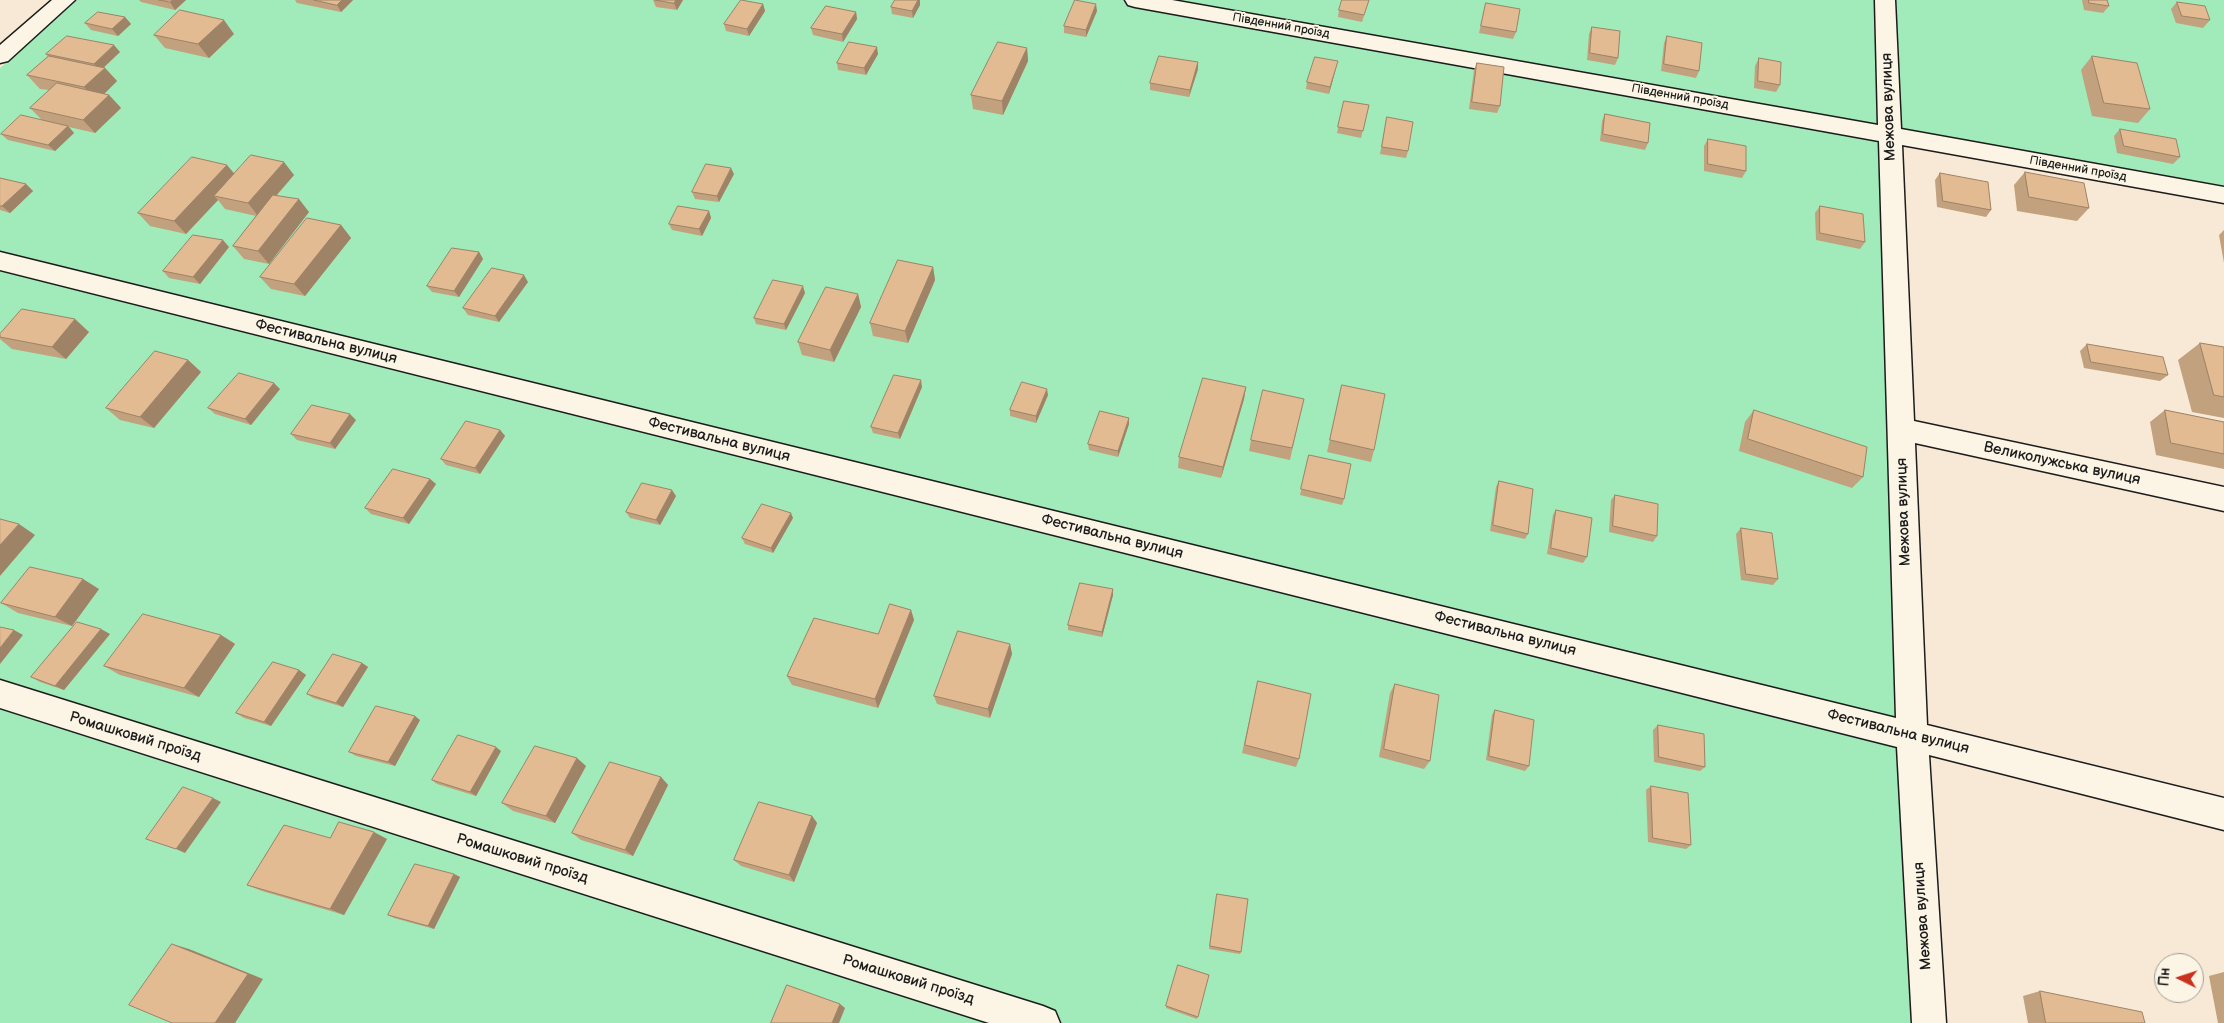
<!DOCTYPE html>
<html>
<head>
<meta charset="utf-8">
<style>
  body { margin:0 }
  #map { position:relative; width:2224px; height:1023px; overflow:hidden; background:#f7e9d5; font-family:"Balsamiq Sans",sans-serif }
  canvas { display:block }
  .north { position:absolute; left:2154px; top:953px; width:50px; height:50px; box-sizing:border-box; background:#fcf5e5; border:1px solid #a29e95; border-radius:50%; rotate:274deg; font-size:14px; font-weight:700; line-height:20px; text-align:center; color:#1c1c1c }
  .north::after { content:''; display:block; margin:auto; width:18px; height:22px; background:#c8321e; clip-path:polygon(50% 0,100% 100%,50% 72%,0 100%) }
</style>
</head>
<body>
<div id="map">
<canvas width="2224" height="1023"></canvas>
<div class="north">Пн</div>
</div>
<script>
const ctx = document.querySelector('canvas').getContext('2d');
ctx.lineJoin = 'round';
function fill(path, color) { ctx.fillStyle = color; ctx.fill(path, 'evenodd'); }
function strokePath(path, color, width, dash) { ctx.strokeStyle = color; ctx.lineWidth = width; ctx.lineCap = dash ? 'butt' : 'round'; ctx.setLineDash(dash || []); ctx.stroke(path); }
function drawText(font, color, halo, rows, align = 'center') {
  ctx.font = font + ' "Balsamiq Sans",sans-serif'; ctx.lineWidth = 4; ctx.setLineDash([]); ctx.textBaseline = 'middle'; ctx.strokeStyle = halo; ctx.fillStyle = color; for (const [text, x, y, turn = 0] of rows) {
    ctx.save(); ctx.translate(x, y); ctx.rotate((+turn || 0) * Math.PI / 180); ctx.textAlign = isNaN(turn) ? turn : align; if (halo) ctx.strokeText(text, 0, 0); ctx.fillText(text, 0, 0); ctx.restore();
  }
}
fill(new Path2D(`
  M77 0H2224V195L1891 135 1929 1023H0V68Z`), '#a1eab9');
const minor = new Path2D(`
  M52 0H75L8 61 0 63V45Z
  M1125 0H1172L1878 125 1875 0H1895L1901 129 2224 187V203L1902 145 1914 421 2224 487V511L1915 443 1927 725 2224 798V830L1929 755 1946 1023H1912L1897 747 0 270V252L1896 718 1879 141 1135 7 1128 5Z
  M0 680 1043 1006 1055 1011 1060 1023H989L0 708Z`);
strokePath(minor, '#1c1c1c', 3);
fill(minor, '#fcf5e5');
fill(new Path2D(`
  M139 0H186L175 10 141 2Z
  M295 0H353L341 12 297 3Z
  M653 0H683L677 10 656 7Z
  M1369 0 1362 22 1338 17 1339 10Z
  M2082 0H2107L2109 6 2103 13 2084 10Z
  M2177 2 2210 20 2203 28 2176 23 2171 9Z
  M1486 3 1516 32 1513 39 1479 33Z
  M763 4 765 11 749 36 726 31 724 24Z
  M920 5 913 18 892 14 891 7Z
  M1097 11 1086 37 1064 33V26Z
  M856 12 857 19 843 42 813 35 811 28Z
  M125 17 131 24 118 36 91 30 85 23Z
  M1592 27 1618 58 1615 65 1587 60 1589 34Z
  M234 34 209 58 165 48 154 35Z
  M1667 36 1699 71 1696 78 1661 71 1664 43Z
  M1027 48 1028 61 1003 115 973 109 971 95Z
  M120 52 104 67 117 81 104 94 109 95 121 108 95 133 69 127 74 133 55 151 8 140 1 134 42 120 30 108 49 90 40 89 27 75 48 57 46 54Z
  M878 54 866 75 838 70 837 63Z
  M2092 56 2150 109 2138 123 2092 116 2081 70Z
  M1759 58 1780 85 1776 92 1754 88 1755 66Z
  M1198 62V69L1189 97 1150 90V83Z
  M1477 63 1500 106 1497 113 1469 109 1474 70Z
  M1336 68 1329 94 1306 89 1307 82Z
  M1344 101 1369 105 1361 138 1337 133Z
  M1605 114 1648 143 1645 150 1600 141 1602 121Z
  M1387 117 1408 151 1406 158 1380 154Z
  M2120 129 2180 157 2173 164 2117 153 2114 136Z
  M1708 139 1746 171 1742 178 1704 171V146Z
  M2025 172 2089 208 2077 221 2017 211 2014 185Z
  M234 173 294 175 277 195 309 212 269 264 244 259 233 246 256 216 225 209 218 200 186 234 150 226 138 213Z
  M1940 173 1991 210 1986 217 1937 207 1935 180Z
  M734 174 719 202 695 199 692 192Z
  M0 178 26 184 33 191 10 213 0 210Z
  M1820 206 1865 242 1860 249 1816 240 1815 213Z
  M709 211 711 218 702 236 672 230 669 224Z
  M341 225 351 238 305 296 271 289 260 277Z
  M2224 230V263L2219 235Z
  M229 247 200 284 169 278 163 271Z
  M479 252 483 259 459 297 432 292 427 286Z
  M933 267 935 280 908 343 873 336 870 323Z
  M528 282 499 322 468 315 463 308Z
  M805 293 786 330 756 324 754 318Z
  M858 294 861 307 834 362 802 355 798 342Z
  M89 332 66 359 12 349 0 339V334Z
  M2200 343 2224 347V418L2192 412 2178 360Z
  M2087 344 2168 375 2160 381 2084 368 2080 351Z
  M188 360 201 372 154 428 120 420 106 408Z
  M1342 385 1374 450 1371 462 1327 452Z
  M922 387 900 439 873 433 871 427Z
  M1246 387 1244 399 1221 478 1178 468 1179 457Z
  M280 389 251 425 215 414 208 408Z
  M1048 395 1036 423 1010 416V410Z
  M1304 399 1290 460 1249 451 1251 440Z
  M1754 410 1863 477 1852 488 1739 451 1745 422Z
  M2165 410 2224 422V469L2156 455 2150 422Z
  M356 420 335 449 297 440 291 434Z
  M1129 424 1118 457 1089 450 1088 444Z
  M500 430 505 436 480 474 446 465 441 459Z
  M1309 455 1344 499 1342 505 1300 495Z
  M430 479 436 484 409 524 371 514 365 508Z
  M1499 481 1528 534 1525 539 1490 531 1496 487Z
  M1615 495 1657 536 1653 542 1609 532 1611 500Z
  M676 496 660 525 630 518 626 512Z
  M1556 510 1587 557 1583 563 1547 554 1553 515Z
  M793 518 773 553 745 544 742 538Z
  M1741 528 1778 579 1773 585 1741 580 1736 534Z
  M99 589 72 626 18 613 1 603Z
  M1113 589V595L1102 637 1068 630V625Z
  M911 610 914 620 878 708 792 685 787 676 878 634Z
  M110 634 64 690 40 682 31 677Z
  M221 635 235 644 199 697 120 675 104 666Z
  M1010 644 1012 654 990 718 937 704 934 696Z
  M362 663 368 667 343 707 313 698 307 694Z
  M299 670 306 675 271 726 244 718 236 713Z
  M1258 681 1299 759 1296 767 1242 753Z
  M1395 684 1430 761 1424 769 1379 757 1390 693Z
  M1495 710 1529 766 1525 771 1486 760 1492 715Z
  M420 720 395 766 356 756 349 752Z
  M1658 725 1705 767 1700 771 1654 762 1653 730Z
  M501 751 476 796 437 784 432 780Z
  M586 766 555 823 513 811 502 803Z
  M661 777 668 785 633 856 581 840 572 833Z
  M1651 786 1691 845 1686 849 1648 842 1646 790Z
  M812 816 817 823 794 882 741 866 734 860Z
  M330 838 387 839 344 915 262 891 247 885Z
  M454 874 460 877 434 929 394 918 388 915Z
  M1217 894 1241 952 1240 954 1209 949Z
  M1178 965 1209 975 1197 1019 1166 1008Z
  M2224 972V1023H2218L2209 976Z
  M2040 991 2145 1023H2028L2023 996Z`), '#c2a17e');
fill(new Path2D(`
  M173 0H186L175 10 170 2Z
  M342 0H353L341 12 337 5Z
  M676 0H683L677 10 674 3Z
  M918 0H920V5L913 18 912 11Z
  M763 4 765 11 749 36 747 29Z
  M1096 4 1097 11 1086 37V30Z
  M856 12 857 19 843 42 842 34Z
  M125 17 131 24 118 36 112 29Z
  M224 20 234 34 209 58 198 44Z
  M114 45 120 52 100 71 94 64Z
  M877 47 878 54 866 75 864 68Z
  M1027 48 1028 61 1003 115 1002 101Z
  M1338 61 1336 68 1329 94 1330 87Z
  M1198 62V69L1189 97 1190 90Z
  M105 68 117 81 97 101 84 87Z
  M109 95 121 108 95 133 83 120Z
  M68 126 74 133 55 151 48 145Z
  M284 162 294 175 258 216 248 203Z
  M227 165 238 178 214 196 218 200 186 234 174 221Z
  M731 168 734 174 719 202 717 196Z
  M26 184 33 191 10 213 2 206Z
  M299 199 309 212 269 264 258 251Z
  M709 211 711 218 702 236 699 229Z
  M341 225 351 238 305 296 294 284Z
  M223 240 229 247 200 284 193 277Z
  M479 252 483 259 459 297 454 291Z
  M933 267 935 280 908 343 905 331Z
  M524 275 528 282 499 322 495 316Z
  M803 286 805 293 786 330 784 324Z
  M858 294 861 307 834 362 830 350Z
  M75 319 89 332 66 359 52 347Z
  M188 360 201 372 154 428 140 417Z
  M921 380 922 387 900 439 898 433Z
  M274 383 280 389 251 425 245 419Z
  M1246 387 1244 399 1221 478 1223 467Z
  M1047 389 1048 395 1036 423V416Z
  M350 414 356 420 335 449 330 443Z
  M1129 418V424L1118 457V451Z
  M500 430 505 436 480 474 475 468Z
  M430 479 436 484 409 524 403 518Z
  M672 490 676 496 660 525 656 520Z
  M791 513 793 518 773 553 771 548Z
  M19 524 35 535 0 576V545Z
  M83 579 99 589 72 626 55 617Z
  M1113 589V595L1102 637V632Z
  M911 610 914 620 878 708 875 699Z
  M101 629 110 634 64 690 55 686Z
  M14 630 23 635 0 664V648Z
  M221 635 235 644 199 697 184 688Z
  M1010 644 1012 654 990 718 988 709Z
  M362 663 368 667 343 707 336 703Z
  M299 670 306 675 271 726 264 722Z
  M415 716 420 720 395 766 388 762Z
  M496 747 501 751 476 796 470 792Z
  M577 758 586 766 555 823 546 816Z
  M661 777 668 785 633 856 625 850Z
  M213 798 221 802 185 853 176 849Z
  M812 816 817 823 794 882 789 875Z
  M374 832 387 839 344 915 330 909Z
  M454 874 460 877 434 929 428 926Z
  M172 944 189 949 263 979 235 1023H215Z
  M840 1004 845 1008 839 1023H832Z`), '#9e8367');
const building = new Path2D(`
  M159 0H173L170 2Z
  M314 0H342L337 5Z
  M655 0H676L674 3Z
  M741 0 763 4 747 29 724 24Z
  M895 0H918L912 11 891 7Z
  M1075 0 1096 4 1086 30 1064 26Z
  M1342 0H1369L1364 15 1339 10Z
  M2089 0H2107L2109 6 2089 3Z
  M2177 2 2205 6 2210 20 2182 16Z
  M1486 3 1520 9 1516 32 1481 26Z
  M826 6 856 12 842 34 811 28Z
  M180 10 224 20 198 44 154 35Z
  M98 12 125 17 112 29 85 23Z
  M1592 27 1620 31 1618 58 1590 53Z
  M67 36 114 45 94 64 46 54Z
  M1667 36 1702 43 1699 71 1664 64Z
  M849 42 877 47 864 68 837 63Z
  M998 42 1027 48 1002 101 971 95Z
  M49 56 105 68 84 87 27 75Z
  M1159 56 1198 62 1190 90 1150 83Z
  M2092 56 2137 63 2150 109 2104 103Z
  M1315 57 1338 61 1330 87 1307 82Z
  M1759 58 1781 62 1780 85 1758 81Z
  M1477 63 1504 67 1500 106 1472 102Z
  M57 83 109 95 83 120 30 108Z
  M1344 101 1369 105 1363 131 1338 127Z
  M1605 114 1650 123 1648 143 1603 134Z
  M21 115 68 126 48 145 1 134Z
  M1387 117 1413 122 1408 151 1382 147Z
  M2120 129 2176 139 2180 157 2124 146Z
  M1708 139 1746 146V171L1708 164Z
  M251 155 284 162 248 203 214 196Z
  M192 157 227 165 174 221 138 213Z
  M706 164 731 168 717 196 692 192Z
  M2025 172 2084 183 2089 208 2029 197Z
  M1940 173 1988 182 1991 210 1943 201Z
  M0 178 26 184 2 206H0Z
  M273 195 299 199 258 251 233 246Z
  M678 206 709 211 699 229 669 224Z
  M1820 206 1863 214 1865 242 1820 233Z
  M307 218 341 225 294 284 260 277Z
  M193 235 223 240 193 277 163 271Z
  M452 248 479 252 454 291 427 286Z
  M898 260 933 267 905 331 870 323Z
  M492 268 524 275 495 316 463 308Z
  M773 280 803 286 784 324 754 318Z
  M826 287 858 294 830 350 798 342Z
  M22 309 75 319 52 347 0 337V334Z
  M2200 343 2224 347V397L2214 395Z
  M2087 344 2163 357 2168 375 2091 362Z
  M155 351 188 360 140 417 106 408Z
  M239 373 274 383 245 419 208 408Z
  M894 375 921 380 898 433 871 427Z
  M1203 378 1246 387 1223 467 1179 457Z
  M1022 382 1047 389 1036 416 1010 410Z
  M1342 385 1385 394 1374 450 1330 440Z
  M1263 390 1304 399 1292 448 1251 440Z
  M312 405 350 414 330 443 291 434Z
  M1754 410 1867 447 1863 477 1748 439Z
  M2165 410 2224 422V454L2171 443Z
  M1100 411 1129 418 1118 451 1088 444Z
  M466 421 500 430 475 468 441 459Z
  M1309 455 1351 464 1344 499 1301 489Z
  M393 469 430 479 403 518 365 508Z
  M1499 481 1533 489 1528 534 1493 525Z
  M642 483 672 490 656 520 626 512Z
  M1615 495 1658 504 1657 536 1613 526Z
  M762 504 791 513 771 548 742 538Z
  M1556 510 1592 518 1587 557 1551 548Z
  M0 519 19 524 0 545Z
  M1741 528 1772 533 1778 579 1746 574Z
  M30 567 83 579 55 617 1 603Z
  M1080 583 1113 589 1102 632 1068 625Z
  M890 604 911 610 875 699 787 676 814 618 878 634Z
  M143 614 221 635 184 688 104 666Z
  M77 622 101 629 55 686 31 677Z
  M0 627 14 630 0 648Z
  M958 631 1010 644 988 709 934 696Z
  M333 654 362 663 336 703 307 694Z
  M273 662 299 670 264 722 236 713Z
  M1258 681 1311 694 1299 759 1245 745Z
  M1395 684 1439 695 1430 761 1384 749Z
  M376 706 415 716 388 762 349 752Z
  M1495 710 1534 720 1529 766 1489 756Z
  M1658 725 1704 734 1705 767 1659 757Z
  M458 735 496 747 470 792 432 780Z
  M535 746 577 758 546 816 502 803Z
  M610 762 661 777 625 850 572 833Z
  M1651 786 1688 793 1691 845 1653 838Z
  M183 787 213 798 176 849 146 839Z
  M759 802 812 816 789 875 734 860Z
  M339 822 374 832 330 909 247 885 284 825 330 838Z
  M415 864 454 874 428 926 388 915Z
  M1217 894 1248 899 1241 952 1210 946Z
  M172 944 248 974 215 1023H172L129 1005Z
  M1178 965 1209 975 1198 1017 1166 1006Z
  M787 985 840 1004 832 1023H771Z
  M2040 991 2142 1012 2145 1023H2046Z`);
fill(building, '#e2bb93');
strokePath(building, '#9e8367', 1);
drawText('12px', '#1c1c1c', '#fcf5e5', [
  ["Південний проїзд",1281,26,10],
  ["Південний проїзд",1680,97,10],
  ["Південний проїзд",2078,169,10]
]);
drawText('15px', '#1c1c1c', '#fcf5e5', [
  ["Межова вулиця",1889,107,-92],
  ["Фестивальна вулиця",326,342,14],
  ["Фестивальна вулиця",719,440,14],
  ["Великолужська вулиця",2062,464,12],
  ["Межова вулиця",1904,512,-92],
  ["Фестивальна вулиця",1112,537,14],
  ["Фестивальна вулиця",1505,634,14],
  ["Фестивальна вулиця",1898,732,14],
  ["Ромашковий проїзд",135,737,17],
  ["Ромашковий проїзд",522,859,17],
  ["Межова вулиця",1923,916,-94],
  ["Ромашковий проїзд",908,980,17]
]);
</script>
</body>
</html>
